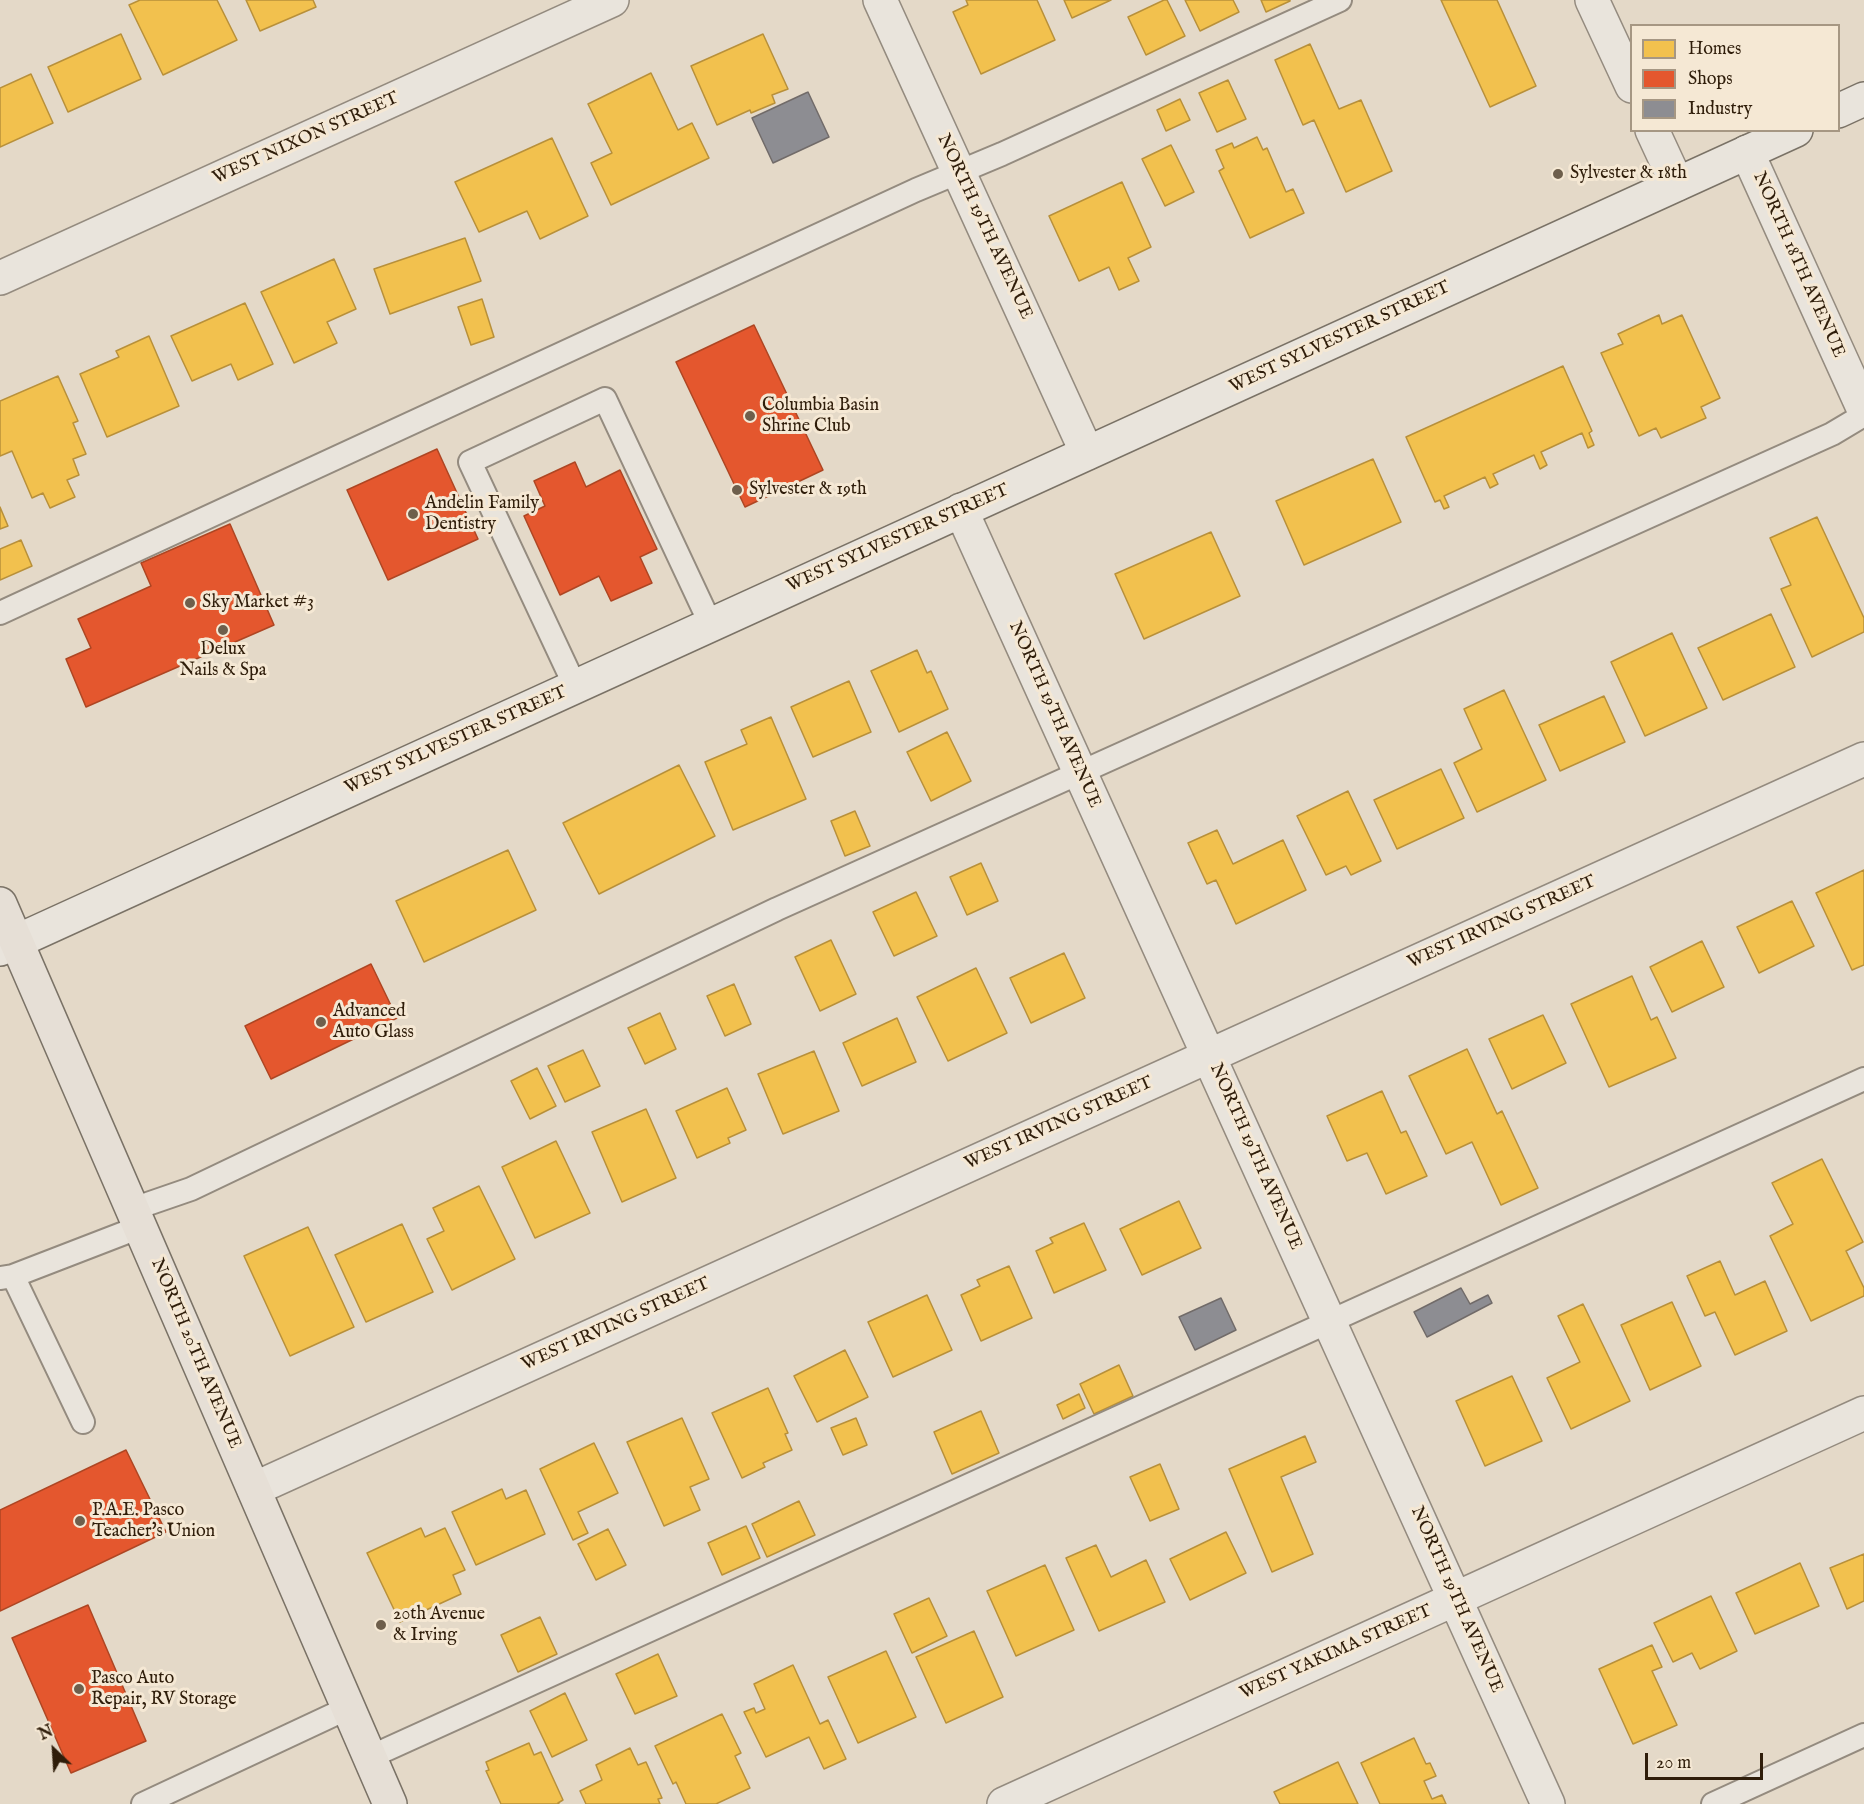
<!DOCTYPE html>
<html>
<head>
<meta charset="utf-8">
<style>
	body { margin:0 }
	#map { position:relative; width:1864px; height:1804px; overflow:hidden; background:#e4d9c8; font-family:"IM FELL English",serif }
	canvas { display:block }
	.legend { position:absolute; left:1630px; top:24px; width:210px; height:108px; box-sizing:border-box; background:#f5e8d4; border:2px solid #a69783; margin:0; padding:8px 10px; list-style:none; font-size:18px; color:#2f1d0a }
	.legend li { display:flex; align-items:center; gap:12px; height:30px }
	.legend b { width:30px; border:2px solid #a69783 }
	.north { position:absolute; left:24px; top:1720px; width:60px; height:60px; -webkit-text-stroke:4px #f5e8d4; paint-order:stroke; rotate:335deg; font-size:16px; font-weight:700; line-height:24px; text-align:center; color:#2f1d0a }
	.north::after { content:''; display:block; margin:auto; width:21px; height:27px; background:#2f1d0a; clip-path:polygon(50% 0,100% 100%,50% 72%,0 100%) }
	.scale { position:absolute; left:1645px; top:1753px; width:118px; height:27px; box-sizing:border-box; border:3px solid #2f1d0a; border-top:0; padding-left:8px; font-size:18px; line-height:21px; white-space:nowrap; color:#2f1d0a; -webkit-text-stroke:4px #f5e8d4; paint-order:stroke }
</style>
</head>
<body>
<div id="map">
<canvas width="1864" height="1804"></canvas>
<ul class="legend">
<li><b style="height:16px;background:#f2c14e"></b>Homes</li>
<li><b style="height:16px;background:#e4572e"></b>Shops</li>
<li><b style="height:16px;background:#8d8d92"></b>Industry</li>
</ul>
<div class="north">N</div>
<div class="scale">20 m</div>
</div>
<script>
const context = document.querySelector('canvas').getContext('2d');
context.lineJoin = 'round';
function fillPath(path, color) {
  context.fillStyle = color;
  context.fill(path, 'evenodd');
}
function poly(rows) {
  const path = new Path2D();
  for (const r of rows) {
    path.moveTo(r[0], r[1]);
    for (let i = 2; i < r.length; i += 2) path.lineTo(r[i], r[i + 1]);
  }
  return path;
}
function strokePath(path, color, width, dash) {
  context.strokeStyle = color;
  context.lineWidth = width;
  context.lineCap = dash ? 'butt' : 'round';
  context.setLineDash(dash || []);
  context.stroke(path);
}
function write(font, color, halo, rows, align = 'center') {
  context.font = font + ' "IM FELL English",serif';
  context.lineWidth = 6;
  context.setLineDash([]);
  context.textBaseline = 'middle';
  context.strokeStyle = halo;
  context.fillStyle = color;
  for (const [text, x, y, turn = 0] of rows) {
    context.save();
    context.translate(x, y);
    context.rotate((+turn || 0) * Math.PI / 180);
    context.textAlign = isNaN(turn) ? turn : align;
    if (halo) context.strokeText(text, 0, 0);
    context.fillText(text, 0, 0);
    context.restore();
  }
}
const homes = poly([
	[140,0,217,0,237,40,163,75,129,5,140,0],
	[246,0,313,0,316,7,260,31,246,0],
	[966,0,1037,0,1055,40,981,74,953,12,968,5,966,0],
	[1064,0,1111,0,1072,18,1064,0],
	[1164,0,1167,0,1185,36,1146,55,1128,17,1164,0],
	[1185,0,1233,0,1239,12,1200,31,1185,0],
	[1261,0,1290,0,1290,1,1266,12,1261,0],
	[1441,0,1497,0,1536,86,1490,107,1441,0],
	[121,34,141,79,68,112,48,67,121,34],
	[763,34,788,89,772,95,775,103,751,113,750,110,717,125,691,66,763,34],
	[1310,44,1339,109,1361,100,1392,171,1346,192,1314,120,1303,125,1275,60,1310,44],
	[651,73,678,130,692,123,709,158,611,205,591,163,612,153,588,104,651,73],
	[31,74,53,123,0,147,0,88,31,74],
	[1228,80,1246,119,1217,132,1199,93,1228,80],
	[1180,99,1190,120,1166,131,1157,110,1180,99],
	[1257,137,1263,150,1267,148,1286,192,1293,189,1304,213,1250,238,1219,171,1224,168,1216,150,1232,143,1234,148,1257,137],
	[552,138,588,216,540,239,527,211,479,232,455,182,552,138],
	[1171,145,1194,192,1165,206,1142,159,1171,145],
	[1122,182,1151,247,1128,258,1139,281,1119,290,1109,267,1079,281,1049,216,1122,182],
	[465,238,481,281,390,314,374,269,465,238],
	[334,259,356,309,327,322,337,343,294,363,261,292,334,259],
	[482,299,494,337,471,345,458,307,482,299],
	[245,303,273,364,238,380,231,364,192,381,171,336,245,303],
	[1659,315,1662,324,1682,315,1720,398,1701,407,1706,418,1661,438,1656,428,1639,436,1601,353,1623,344,1618,334,1659,315],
	[149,336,179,406,107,437,80,374,119,357,116,351,149,336],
	[1563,366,1592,431,1589,433,1594,445,1588,448,1582,433,1541,452,1547,465,1540,469,1534,455,1493,474,1498,484,1490,488,1485,477,1444,496,1449,507,1444,509,1440,500,1435,502,1406,437,1563,366],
	[58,376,78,421,73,423,86,454,73,459,79,475,67,480,75,497,50,508,43,493,32,498,12,451,0,456,0,401,58,376],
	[1373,459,1401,522,1304,565,1276,501,1373,459],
	[0,507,8,526,0,529,0,507],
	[1817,517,1864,618,1864,632,1812,657,1781,589,1791,585,1770,538,1817,517],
	[1211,532,1240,596,1144,639,1115,574,1211,532],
	[21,540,32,566,0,580,0,549,21,540],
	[1771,614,1795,667,1723,700,1698,648,1771,614],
	[1672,633,1707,708,1645,736,1611,662,1672,633],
	[917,650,927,673,931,671,948,709,899,732,871,671,917,650],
	[849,681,871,732,813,757,791,707,849,681],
	[1504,690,1546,780,1477,812,1454,763,1482,749,1464,709,1504,690],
	[1604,696,1625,742,1560,771,1539,725,1604,696],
	[771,717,806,799,733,830,705,762,747,744,741,730,771,717],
	[947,732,971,781,931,801,907,752,947,732],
	[679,765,715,836,599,894,563,823,679,765],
	[1441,769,1464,818,1397,849,1374,800,1441,769],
	[1348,791,1381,861,1351,875,1346,866,1326,875,1297,816,1348,791],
	[855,811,870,846,845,856,831,821,855,811],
	[1217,830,1233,864,1283,840,1306,890,1236,924,1216,880,1207,884,1188,843,1217,830],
	[508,850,536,910,424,962,396,901,508,850],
	[981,863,998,901,967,915,950,877,981,863],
	[1864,870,1864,965,1852,970,1816,893,1864,870],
	[916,892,937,936,894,956,873,912,916,892],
	[1792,901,1814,946,1759,973,1737,927,1792,901],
	[831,940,856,994,820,1011,795,957,831,940],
	[1702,941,1724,987,1672,1012,1650,967,1702,941],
	[1064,953,1085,998,1031,1023,1010,978,1064,953],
	[976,968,1007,1033,948,1061,917,997,976,968],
	[1632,976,1651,1020,1657,1017,1676,1058,1609,1087,1571,1004,1632,976],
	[734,984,751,1024,725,1036,707,996,734,984],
	[660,1013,676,1049,645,1064,628,1028,660,1013],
	[1543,1015,1566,1063,1512,1089,1489,1039,1543,1015],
	[897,1018,916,1062,862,1086,843,1043,897,1018],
	[1467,1049,1497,1114,1502,1111,1538,1188,1501,1205,1472,1142,1446,1154,1409,1076,1467,1049],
	[583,1050,600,1086,565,1102,548,1066,583,1050],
	[814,1051,839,1111,783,1134,758,1074,814,1051],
	[537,1068,556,1106,530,1119,511,1081,537,1068],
	[727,1088,746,1130,728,1138,730,1143,697,1158,676,1111,727,1088],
	[1382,1091,1401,1133,1406,1131,1427,1176,1386,1194,1367,1153,1347,1161,1327,1116,1382,1091],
	[646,1109,676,1178,622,1202,592,1132,646,1109],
	[556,1141,590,1213,535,1238,502,1167,556,1141],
	[1822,1159,1863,1242,1846,1251,1864,1288,1864,1296,1811,1321,1770,1236,1793,1224,1772,1183,1822,1159],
	[479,1186,515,1259,452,1290,427,1239,444,1231,433,1208,479,1186],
	[1179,1201,1201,1248,1142,1275,1120,1229,1179,1201],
	[1084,1223,1106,1270,1054,1293,1036,1251,1053,1243,1050,1238,1084,1223],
	[402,1224,433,1292,366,1322,335,1255,402,1224],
	[308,1227,354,1327,290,1356,244,1256,308,1227],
	[1720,1261,1735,1295,1765,1281,1787,1331,1735,1355,1715,1312,1705,1316,1687,1276,1720,1261],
	[1009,1266,1032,1318,981,1341,961,1295,980,1286,977,1280,1009,1266],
	[927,1295,952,1350,893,1377,868,1322,927,1295],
	[1672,1302,1701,1366,1650,1390,1621,1325,1672,1302],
	[1583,1304,1630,1401,1571,1429,1547,1378,1580,1362,1558,1316,1583,1304],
	[845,1350,868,1397,817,1422,794,1376,845,1350],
	[1119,1365,1133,1396,1094,1414,1080,1384,1119,1365],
	[1512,1376,1542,1441,1485,1466,1456,1401,1512,1376],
	[768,1388,788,1433,785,1434,792,1450,763,1463,765,1467,742,1478,712,1413,768,1388],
	[1079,1394,1085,1408,1063,1419,1057,1405,1079,1394],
	[981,1411,999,1453,952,1474,934,1432,981,1411],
	[682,1418,709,1479,690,1487,700,1510,664,1526,627,1442,682,1418],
	[856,1418,867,1445,843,1455,831,1428,856,1418],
	[1305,1436,1316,1462,1281,1477,1313,1554,1272,1572,1229,1469,1305,1436],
	[594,1443,618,1493,578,1512,588,1533,573,1540,540,1469,594,1443],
	[1160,1464,1179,1509,1150,1521,1130,1477,1160,1464],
	[502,1489,506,1499,526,1490,545,1534,476,1565,452,1512,502,1489],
	[799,1501,815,1535,767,1557,752,1524,799,1501],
	[746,1526,760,1558,722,1575,708,1543,746,1526],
	[421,1528,425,1537,445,1528,465,1570,453,1575,461,1594,400,1622,367,1553,421,1528],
	[608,1529,626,1565,596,1580,578,1544,608,1529],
	[1226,1532,1246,1573,1190,1600,1170,1559,1226,1532],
	[1096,1545,1111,1577,1146,1560,1165,1602,1099,1631,1066,1558,1096,1545],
	[1864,1554,1864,1601,1847,1609,1830,1568,1864,1554],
	[1800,1563,1819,1606,1755,1634,1736,1593,1800,1563],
	[1045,1565,1074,1630,1016,1656,987,1591,1045,1565],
	[1711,1596,1737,1651,1700,1669,1692,1653,1673,1662,1654,1623,1711,1596],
	[929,1598,947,1636,912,1653,894,1614,929,1598],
	[540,1617,557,1654,518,1672,501,1635,540,1617],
	[974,1631,1003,1697,946,1723,916,1657,974,1631],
	[1652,1645,1662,1667,1652,1671,1677,1725,1633,1744,1599,1669,1652,1645],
	[886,1651,916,1717,858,1743,828,1677,886,1651],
	[658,1654,677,1696,635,1714,616,1674,658,1654],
	[793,1665,820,1724,828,1720,846,1759,824,1769,809,1737,766,1757,744,1712,754,1708,756,1713,765,1709,754,1684,793,1665],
	[565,1693,587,1740,552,1757,530,1711,565,1693],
	[722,1714,741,1753,735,1756,750,1788,716,1804,686,1804,676,1782,673,1784,655,1746,722,1714],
	[1414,1738,1426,1764,1430,1763,1436,1776,1424,1781,1432,1799,1442,1795,1446,1804,1380,1804,1361,1763,1414,1738],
	[529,1743,534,1755,541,1752,563,1800,558,1803,559,1804,501,1804,486,1771,489,1770,486,1762,529,1743],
	[630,1748,638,1765,646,1762,662,1798,658,1799,660,1804,586,1804,580,1791,602,1780,596,1765,630,1748],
	[1338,1762,1358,1804,1280,1804,1274,1792,1338,1762]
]);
fillPath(homes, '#f2c14e');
strokePath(homes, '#b8903a', 1.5);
const shops = poly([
	[754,325,823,470,745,507,676,362,754,325],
	[437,449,478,539,388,580,347,490,437,449],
	[575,462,586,487,620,470,657,549,640,557,652,583,611,601,599,576,560,595,524,516,545,506,534,481,575,462],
	[230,524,274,625,86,707,66,659,91,648,78,619,151,586,141,563,230,524],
	[371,964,397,1018,271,1079,245,1026,371,964],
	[126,1450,166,1532,0,1611,0,1510,126,1450],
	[88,1605,146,1741,71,1773,12,1638,88,1605]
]);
fillPath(shops, '#e4572e');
strokePath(shops, '#ae4623', 1.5);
const industry = poly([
	[808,92,829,137,773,163,752,118,808,92],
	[1461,1288,1470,1304,1488,1295,1492,1303,1427,1337,1414,1312,1461,1288],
	[1221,1298,1236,1330,1195,1350,1179,1317,1221,1298]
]);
fillPath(industry, '#8d8d92');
strokePath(industry, '#716b69', 1.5);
const lane = poly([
	[0,613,916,190,1002,154,1340,0],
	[575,686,470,462,605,399,711,625],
	[133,1209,191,1189,777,909,1832,434,1864,415],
	[13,1276,83,1422],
	[1,1278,13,1276,140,1227],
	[370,1757,1864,1079],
	[143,1804,348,1708],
	[1713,1804,1864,1735]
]);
const street = poly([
	[880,0,1087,453],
	[1592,0,1632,86],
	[1652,130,1677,184],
	[1747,152,1864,410],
	[0,278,612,0],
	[961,510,1548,1804],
	[254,1489,1864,759],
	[1004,1804,1864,1413]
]);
const secondary = poly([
	[1838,111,1864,99],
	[0,949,1796,130]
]);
const primary = poly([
	[0,904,390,1804]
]);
strokePath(lane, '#948b7f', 26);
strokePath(street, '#948b7f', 36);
strokePath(secondary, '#7a7266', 36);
strokePath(primary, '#7a7266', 36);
strokePath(lane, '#e9e4dc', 22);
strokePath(street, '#e9e4dc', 33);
strokePath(secondary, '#e9e4dc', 33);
strokePath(primary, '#e6dfd6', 33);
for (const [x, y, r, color] of [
	[1558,174,6,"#6e5f4c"],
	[750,416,6,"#6e5f4c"],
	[737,490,6,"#6e5f4c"],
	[413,514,6,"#6e5f4c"],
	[190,603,6,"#6e5f4c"],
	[223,630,6,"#6e5f4c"],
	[321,1022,6,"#6e5f4c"],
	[80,1521,6,"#6e5f4c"],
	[381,1625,6,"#6e5f4c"],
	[79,1689,6,"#6e5f4c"]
]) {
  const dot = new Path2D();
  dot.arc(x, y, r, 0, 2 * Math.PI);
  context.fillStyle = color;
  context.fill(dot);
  strokePath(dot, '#f5e8d4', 2);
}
write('18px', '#2f1d0a', '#f5e8d4', [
	["WEST NIXON STREET",306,139,-24],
	["NORTH 19TH AVENUE",984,227,65],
	["NORTH 18TH AVENUE",1798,265,66],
	["WEST SYLVESTER STREET",1340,338,-25],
	["WEST SYLVESTER STREET",898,539,-24],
	["NORTH 19TH AVENUE",1054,715,66],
	["WEST SYLVESTER STREET",456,741,-24],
	["WEST IRVING STREET",1502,923,-24],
	["WEST IRVING STREET",1059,1124,-24],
	["NORTH 19TH AVENUE",1255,1157,66],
	["WEST IRVING STREET",616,1325,-24],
	["NORTH 20TH AVENUE",195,1354,67],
	["NORTH 19TH AVENUE",1456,1600,66],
	["WEST YAKIMA STREET",1336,1653,-24]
]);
write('18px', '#2f1d0a', '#f5e8d4', [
	["Sylvester & 18th",1570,174],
	["Columbia Basin",762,406],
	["Shrine Club",762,427],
	["Sylvester & 19th",749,490],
	["Andelin Family",425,504],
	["Dentistry",425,525],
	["Sky Market #3",202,603],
	["Delux",223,650,"center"],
	["Nails & Spa",223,671,"center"],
	["Advanced",333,1012],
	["Auto Glass",333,1033],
	["P.A.E. Pasco",92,1511],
	["Teacher's Union",92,1532],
	["20th Avenue",393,1615],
	["& Irving",393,1636],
	["Pasco Auto",91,1679],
	["Repair, RV Storage",91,1700]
], 'left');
</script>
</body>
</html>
